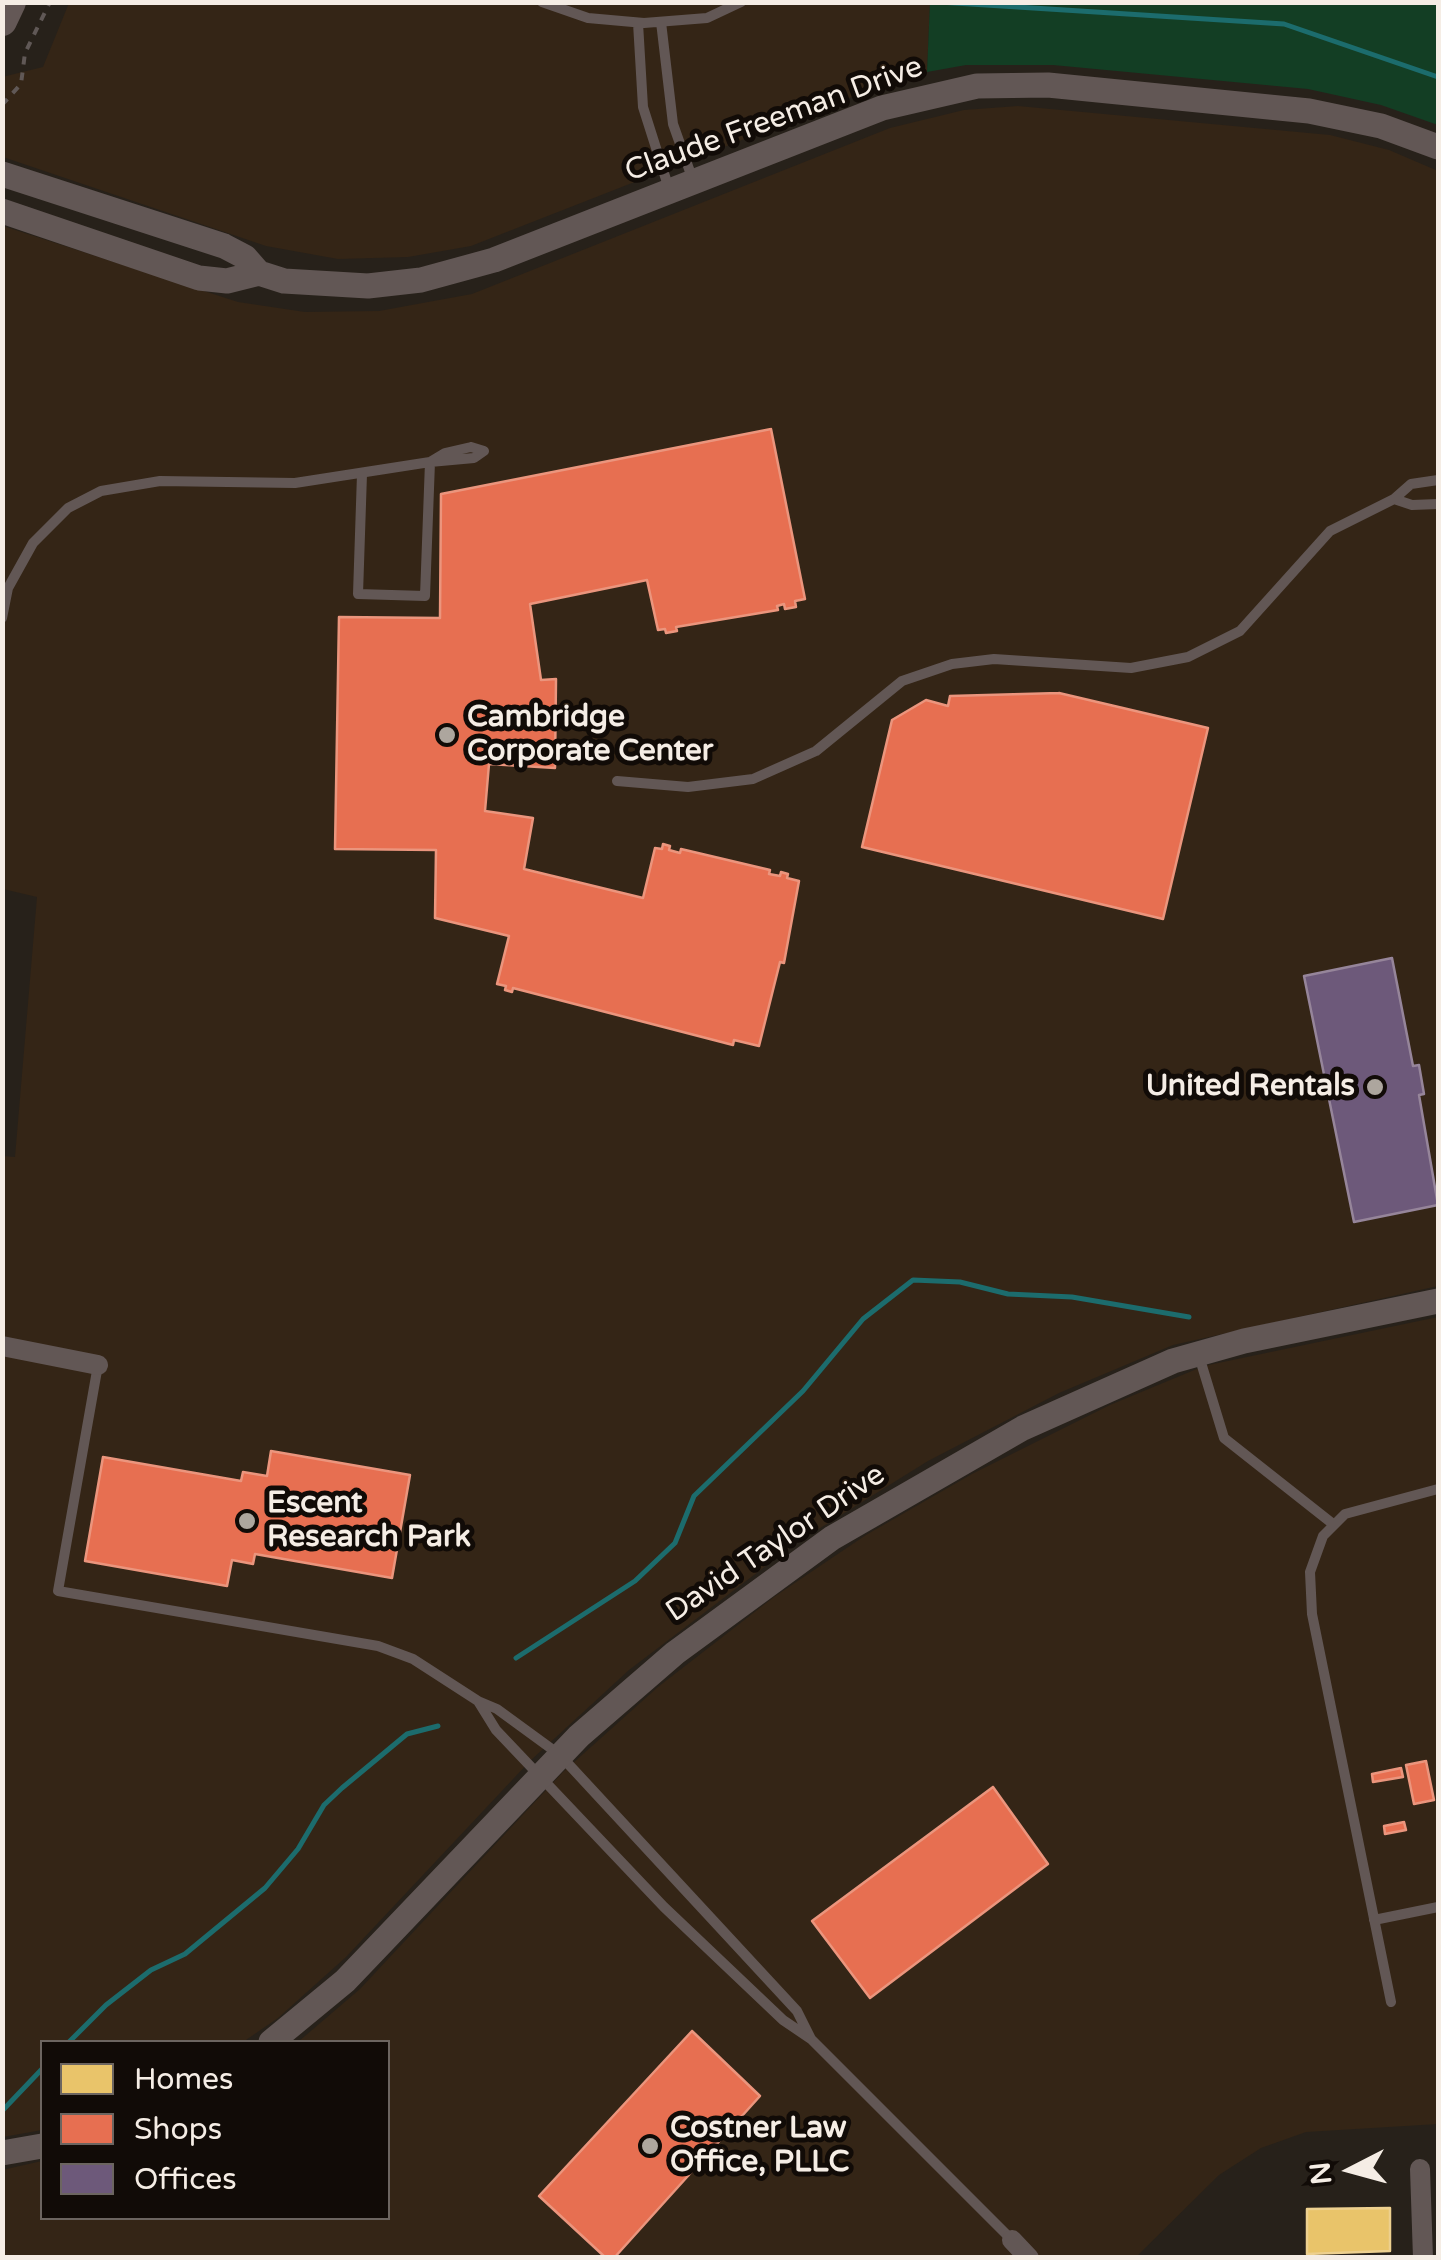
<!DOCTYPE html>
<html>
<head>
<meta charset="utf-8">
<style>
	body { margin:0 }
	#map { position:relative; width:1441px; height:2260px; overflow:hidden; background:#27211a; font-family:"Varela Round",sans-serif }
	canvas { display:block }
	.frame { position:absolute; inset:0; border:5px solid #f5ede5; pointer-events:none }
	.legend { position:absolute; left:40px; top:2040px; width:350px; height:180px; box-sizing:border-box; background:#110b07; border:2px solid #6c6560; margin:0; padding:12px 18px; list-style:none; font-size:30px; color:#f5ede5 }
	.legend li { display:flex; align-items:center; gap:20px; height:50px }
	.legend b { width:50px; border:2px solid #6c6560 }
	.north { position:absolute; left:1301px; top:2120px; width:100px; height:100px; -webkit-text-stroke:8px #110b07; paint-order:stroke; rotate:264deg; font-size:28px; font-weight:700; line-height:40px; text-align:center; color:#f5ede5 }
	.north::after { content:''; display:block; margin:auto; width:35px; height:45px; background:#f5ede5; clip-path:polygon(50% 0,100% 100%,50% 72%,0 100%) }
</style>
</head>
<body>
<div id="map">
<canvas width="1441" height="2260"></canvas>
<div class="frame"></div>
<ul class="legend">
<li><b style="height:28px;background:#e9c46a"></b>Homes</li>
<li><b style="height:28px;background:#e76f51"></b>Shops</li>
<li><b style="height:28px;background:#6d597a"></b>Offices</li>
</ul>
<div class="north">N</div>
</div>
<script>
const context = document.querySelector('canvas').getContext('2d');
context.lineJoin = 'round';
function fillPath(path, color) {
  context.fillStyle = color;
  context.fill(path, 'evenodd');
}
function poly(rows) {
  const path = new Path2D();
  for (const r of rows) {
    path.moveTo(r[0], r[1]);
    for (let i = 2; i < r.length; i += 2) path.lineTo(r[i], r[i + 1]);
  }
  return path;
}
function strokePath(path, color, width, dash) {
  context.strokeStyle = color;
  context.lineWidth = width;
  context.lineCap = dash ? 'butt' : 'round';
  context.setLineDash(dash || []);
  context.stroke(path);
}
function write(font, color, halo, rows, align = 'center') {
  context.font = font + ' "Varela Round",sans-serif';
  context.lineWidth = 10;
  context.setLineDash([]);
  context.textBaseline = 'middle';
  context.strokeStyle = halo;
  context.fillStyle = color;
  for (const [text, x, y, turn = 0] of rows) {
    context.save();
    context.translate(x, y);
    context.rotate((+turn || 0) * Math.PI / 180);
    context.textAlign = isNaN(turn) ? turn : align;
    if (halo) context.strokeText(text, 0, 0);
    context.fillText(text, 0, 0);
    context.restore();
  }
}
fillPath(poly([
	[69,3,930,3,927,72,867,91,471,246,408,257,338,259,266,246,3,157,2,77,43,67],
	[1018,106,1330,135,1389,150,1438,171,1438,1286,1173,1345,1059,1393,928,1461,796,1543,629,1670,530,1761,346,1957,278,2018,243,2042,42,2042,42,2130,3,2137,2,1156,15,1157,37,897,3,889,3,226,238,302,305,312,379,311,472,294,890,128,964,110],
	[1438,1317,1438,2124,1306,2132,1261,2148,1219,2175,1135,2258,3,2257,2,2170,42,2161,42,2218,388,2218,388,2042,298,2042,360,1989,563,1772,658,1687,774,1597,866,1535,972,1474,1110,1405,1204,1366]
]), '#342516');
fillPath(poly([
	[930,2,1438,3,1438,125,1381,105,1308,89,1053,65,966,65,927,72]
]), '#133e24');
const homes = poly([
	[1390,2208,1390,2251,1307,2254,1307,2209,1390,2208]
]);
fillPath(homes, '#e9c46a');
strokePath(homes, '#edd08f', 2.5);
const shops = poly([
	[771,429,805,599,795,601,796,607,785,609,784,604,777,606,778,610,676,627,677,631,666,633,665,629,658,630,647,580,530,604,541,680,556,679,555,768,489,764,485,811,533,818,524,869,643,898,655,848,662,849,663,844,670,846,669,850,680,853,681,849,770,870,769,874,780,876,781,872,788,874,787,878,799,881,784,963,780,962,759,1046,734,1040,733,1045,513,988,512,992,505,990,506,986,497,984,509,936,435,918,436,850,335,849,339,617,440,618,441,494,771,429],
	[1059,693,1208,728,1163,919,862,847,892,720,926,700,948,706,950,696,1059,693],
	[271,1451,410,1475,392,1578,255,1554,253,1564,232,1560,227,1586,85,1561,103,1457,241,1481,243,1472,267,1476,271,1451],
	[1426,1761,1434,1800,1414,1804,1406,1765,1426,1761],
	[1401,1768,1403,1777,1373,1782,1372,1774,1401,1768],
	[993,1787,1048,1864,870,1998,812,1921,993,1787],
	[1404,1822,1406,1830,1385,1834,1384,1826,1404,1822],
	[692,2031,760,2096,614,2258,606,2258,539,2196,692,2031]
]);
fillPath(shops, '#e76f51');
strokePath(shops, '#eb957d', 2.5);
const offices = poly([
	[1392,958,1413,1066,1419,1065,1424,1094,1419,1095,1438,1205,1354,1222,1304,976,1392,958]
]);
fillPath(offices, '#6d597a');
strokePath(offices, '#96859a', 2.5);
strokePath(poly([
	[939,2,1284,24,1438,77],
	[516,1658,635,1581,675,1543,694,1496,803,1391,863,1319,913,1280,960,1282,1008,1294,1072,1297,1189,1317],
	[69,2042,106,2005,151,1970,185,1954,265,1888,298,1849,324,1805,342,1788,407,1734,438,1726],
	[2,2111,42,2069]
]), '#1c6c6d', 5);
strokePath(poly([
	[2,105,21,84,25,53,50,2]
]), '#605856', 4, [8, 8]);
strokePath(poly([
	[542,2,588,18,644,23,707,18,741,2],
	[661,22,673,124,694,183],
	[638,23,643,107,670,192],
	[471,447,484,451,474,458,430,462,445,453,471,447],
	[1394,499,1412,505,1438,504],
	[2,618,8,588,33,543,68,508,101,491,160,481,295,483,430,462,425,596,358,594,362,474],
	[617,781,688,787,753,779,816,751,902,681,952,664,994,659,1131,668,1188,657,1240,631,1330,531,1394,499,1411,484,1438,480],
	[1199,1356,1224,1438,1333,1524],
	[98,1365,58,1591,378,1646,413,1659,478,1701],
	[478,1701,497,1709,560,1755,797,2011,811,2039,783,2020,664,1907,496,1730,478,1701],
	[1374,1920,1438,1907],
	[1391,2002,1312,1614,1310,1572,1323,1536,1345,1514,1438,1489],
	[811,2039,1012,2240]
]), '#625755', 10);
strokePath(poly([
	[2,1346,98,1365],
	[1420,2169,1423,2258],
	[1012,2240,1029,2258]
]), '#625755', 20);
strokePath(poly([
	[2,174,224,246,245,257,259,273,284,281,368,286,421,280,494,260,882,108,977,86,1048,85,1309,111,1381,126,1438,147],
	[2,211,199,278,227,281,259,273],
	[271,2042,345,1981,579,1736,675,1653,832,1538,1023,1428,1173,1361,1244,1341,1438,1301],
	[2,2153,42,2146]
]), '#625755', 25);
strokePath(poly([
	[2,21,11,2]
]), '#645856', 30);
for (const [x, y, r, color] of [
	[447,735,10,"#ada69e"],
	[1375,1087,10,"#ada69e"],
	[247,1521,10,"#ada69e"],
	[650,2146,10,"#ada69e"]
]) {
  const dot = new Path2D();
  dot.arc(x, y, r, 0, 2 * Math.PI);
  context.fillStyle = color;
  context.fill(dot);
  strokePath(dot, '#110b07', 4);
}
write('30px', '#f5ede5', '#110b07', [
	["Claude Freeman Drive",774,120,-20],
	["David Taylor Drive",776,1544,-34]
]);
write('bold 30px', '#f5ede5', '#110b07', [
	["Cambridge",467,718],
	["Corporate Center",467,752],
	["United Rentals",1355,1087,"right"],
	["Escent",267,1504],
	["Research Park",267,1538],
	["Costner Law",670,2129],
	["Office, PLLC",670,2163]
], 'left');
</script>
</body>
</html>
